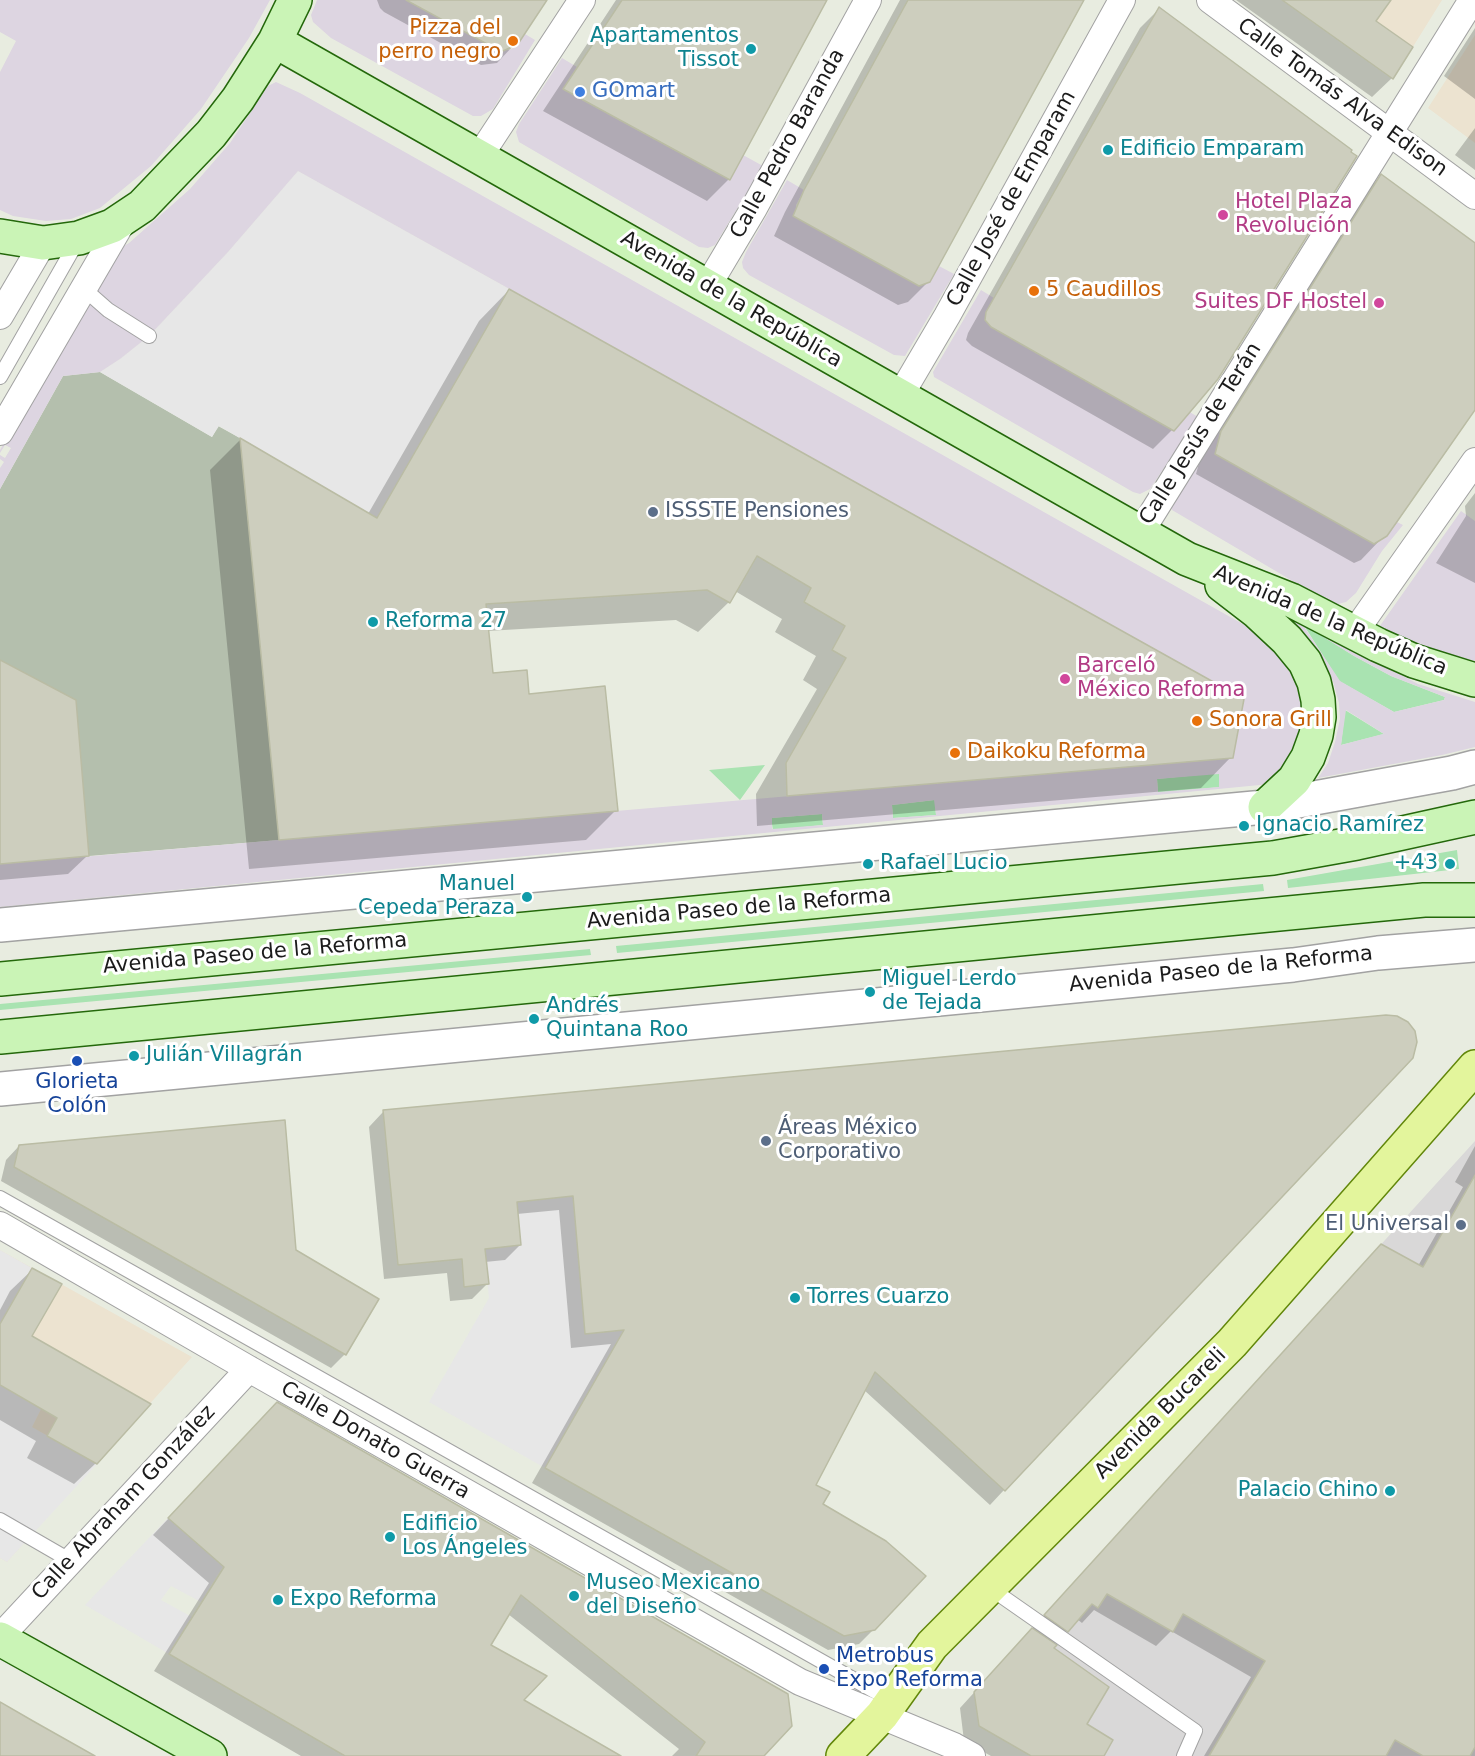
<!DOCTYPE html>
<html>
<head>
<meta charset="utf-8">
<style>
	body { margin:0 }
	canvas { display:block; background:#e8ece0 }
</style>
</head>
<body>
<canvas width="1475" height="1756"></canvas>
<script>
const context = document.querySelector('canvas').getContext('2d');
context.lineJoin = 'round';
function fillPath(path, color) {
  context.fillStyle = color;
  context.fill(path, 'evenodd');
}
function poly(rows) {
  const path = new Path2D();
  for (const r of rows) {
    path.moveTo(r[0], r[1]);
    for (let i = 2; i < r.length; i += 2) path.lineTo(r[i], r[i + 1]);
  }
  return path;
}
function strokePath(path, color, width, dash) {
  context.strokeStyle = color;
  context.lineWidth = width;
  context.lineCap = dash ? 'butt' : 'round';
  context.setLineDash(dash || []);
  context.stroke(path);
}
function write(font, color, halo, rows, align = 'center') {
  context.font = font + ' "DejaVu Sans",sans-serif';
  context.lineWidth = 6;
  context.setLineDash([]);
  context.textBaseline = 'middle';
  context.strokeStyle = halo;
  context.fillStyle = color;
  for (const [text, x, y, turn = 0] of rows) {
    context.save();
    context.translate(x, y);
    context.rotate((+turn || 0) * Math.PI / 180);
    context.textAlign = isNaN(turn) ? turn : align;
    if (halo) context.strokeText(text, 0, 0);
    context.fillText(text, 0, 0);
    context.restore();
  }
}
fillPath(poly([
	[1475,1141,1475,1439,1296,1338],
	[1229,1411,1320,1463,1475,1625,1475,1756,1031,1756,979,1726,974,1692]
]), '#d9d8d8');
fillPath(poly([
	[1282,0,1442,0,1393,79],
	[1475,35,1475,143,1428,108],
	[0,1250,192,1357,7,1562,0,1558]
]), '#ece3d0');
fillPath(poly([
	[100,372,212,437,218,426,240,438,279,840,89,856,76,700,0,660,0,489,63,376]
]), '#b4bfad');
fillPath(poly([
	[1306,626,1354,656,1391,676,1445,697,1444,700,1394,712,1339,681,1305,627],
	[1345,710,1384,734,1341,745],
	[765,765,740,800,709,770],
	[1219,773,1220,787,1158,793,1157,779],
	[935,800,936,815,893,818,892,805],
	[822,814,823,825,773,830,771,818],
	[1457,850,1459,869,1288,888,1287,880],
	[1263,884,1264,891,617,953,616,946],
	[590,949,591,955,0,1010,0,1004]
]), '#a9e3b1');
fillPath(poly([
	[298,171,509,289,377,518,219,426,212,437,100,372,120,359,149,336,228,252],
	[563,1093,586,1334,624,1330,545,1468,429,1402,489,1298,470,1102],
	[0,1250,32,1268,0,1324],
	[0,1385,41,1409,32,1427,97,1464,7,1562,0,1558],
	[168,1518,223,1566,201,1602,171,1586,161,1600,192,1617,169,1654,85,1605]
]), '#e7e7e7');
fillPath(poly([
	[0,0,270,0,249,38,201,109,151,166,100,208,71,219,46,221,13,216,0,210,0,72,16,41,0,32],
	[317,0,406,0,498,50,509,50,515,47,525,34,535,40,493,109,481,116,473,116,331,38,313,22,311,15],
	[562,58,577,67,567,85,571,94,720,175,725,176,743,155,763,166,715,245,708,248,699,247,519,142,516,132,519,124],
	[276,82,300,93,1264,636,1285,657,1296,684,1302,711,1298,739,1287,763,1270,784,0,907,0,864,1232,758,1244,699,298,171,228,252,149,336,120,359,100,372,63,376,0,489,0,468,4,462,0,459,0,455,5,458,11,448,5,445,0,453,0,450,57,349,117,250,129,243,190,189,230,143,268,86],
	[1219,774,1219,787,1158,792,1157,779],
	[934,800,936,815,893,818,892,805],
	[822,814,823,825,772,829,772,818],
	[787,180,804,190,796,205,796,215,939,266,954,274,905,356,894,355,749,275,743,268,742,262,746,252],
	[981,290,994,298,985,317,991,327,1168,428,1173,429,1188,411,1198,417,1150,489,1140,494,1133,492,934,377,933,372],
	[1216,430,1372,542,1382,540,1397,522,1403,525,1382,551,1356,593,1346,602,1338,604,1330,603,1172,510,1172,504],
	[1461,511,1475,521,1475,661,1424,648,1377,630],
	[1283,612,1418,684,1475,702,1475,747,1442,755,1318,778,1328,763,1335,742,1340,719,1339,703,1333,681,1325,665],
	[1306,626,1354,656,1391,676,1445,697,1444,700,1394,712,1340,681,1305,628],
	[1346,710,1384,734,1383,734,1341,745]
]), '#ddd5e1');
fillPath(poly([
	[377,0,544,0,513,46,497,63,481,65,384,12,380,8],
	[616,0,825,0,728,180,707,201,543,111],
	[900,0,1082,0,929,281,908,302,898,305,774,236,785,212],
	[1236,0,1375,0,1374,21,1411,47,1392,78,1372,97],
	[1159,9,1217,378,1172,430,1153,449,972,346,966,340,968,333,1140,28],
	[1475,28,1475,99,1444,76],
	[1475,128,1475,170,1455,155],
	[1381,176,1475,245,1475,407,1381,539,1361,560,1354,563,1196,474,1202,452,1362,196],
	[509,290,1231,757,1201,788,757,826,756,794,817,689,803,680,816,656,775,632,782,619,735,591,729,602,698,632,676,620,487,631,492,675,528,695,616,810,586,840,249,869,210,470,240,440,368,514,479,321],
	[1475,493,1475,583,1436,563,1466,516,1465,506],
	[0,662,87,856,68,874,0,880],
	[1386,1016,1004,1490,990,1505,864,1390,814,1486,874,1629,859,1644,828,1650,532,1483,611,1344,571,1348,559,1210,517,1214,520,1245,505,1260,485,1262,487,1284,472,1299,450,1301,447,1273,384,1279,369,1127,383,1112],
	[19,1146,294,1251,345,1354,331,1368,1,1181,6,1160],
	[1475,1146,1475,1756,1204,1756,1251,1677,1171,1631,1156,1646,1094,1610,1082,1623,1077,1619,1053,1645,1052,1649,1084,1725,1102,1756,991,1756,964,1741,960,1708,1366,1261,1418,1266,1463,1187,1455,1182],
	[32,1270,30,1336,96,1463,74,1484,27,1458,36,1441,0,1420,0,1310,10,1291],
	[261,1420,762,1756,672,1756,679,1749,508,1614,489,1646,522,1700,611,1756,301,1756,154,1671,209,1583,153,1535]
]), '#0003');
const building = poly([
	[406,0,547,0,518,44,503,51,498,50,406,0],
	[622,0,827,0,730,180,563,89,622,0],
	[908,0,1084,0,930,282,919,286,793,216,804,190,908,0],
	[1282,0,1391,0,1376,21,1413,47,1393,79,1282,0],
	[1159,7,1352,150,1351,152,1357,156,1218,379,1174,431,991,327,985,320,986,312,1159,7],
	[1381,174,1475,243,1475,410,1387,536,1374,544,1215,454,1221,431,1381,174],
	[509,289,1244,699,1233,758,787,796,786,763,846,658,832,650,845,626,804,602,811,588,757,556,730,603,707,590,486,604,493,673,527,670,529,694,605,686,618,811,279,840,240,438,377,518,509,289],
	[0,660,76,700,89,856,0,864,0,660],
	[1386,1015,1397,1016,1408,1022,1415,1031,1417,1042,1413,1058,1005,1491,875,1372,816,1485,830,1492,823,1504,886,1541,926,1576,875,1630,844,1636,545,1468,624,1330,585,1334,573,1196,517,1202,521,1245,485,1249,489,1284,464,1287,462,1259,398,1265,383,1110,1386,1015],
	[285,1120,296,1250,379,1299,346,1355,14,1167,19,1145,285,1120],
	[1475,1175,1475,1747,1470,1756,1423,1756,1395,1740,1386,1756,1209,1756,1265,1661,1183,1614,1173,1632,1107,1594,1098,1608,1092,1604,1068,1632,1044,1615,1381,1244,1423,1267,1475,1175],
	[32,1268,62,1284,32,1336,151,1404,97,1464,47,1436,57,1418,0,1385,0,1324,32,1268],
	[277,1402,788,1694,792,1726,764,1756,696,1756,705,1742,521,1595,491,1645,547,1676,524,1700,621,1756,345,1756,169,1654,224,1567,168,1518,277,1402],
	[1032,1628,1057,1645,1054,1648,1109,1687,1087,1724,1113,1740,1104,1756,1031,1756,979,1726,974,1692,1032,1628],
	[0,1702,33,1721,95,1756,0,1756,0,1702]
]);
fillPath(building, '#cdcebe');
strokePath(building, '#babca4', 1.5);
const service = poly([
	[83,288,108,310,149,336],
	[0,377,78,240],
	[0,1198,892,1701],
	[0,1520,71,1561],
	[990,1588,1195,1731,1184,1756]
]);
const minor = poly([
	[1210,0,1475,196],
	[479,157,582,0],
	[707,287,754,208,868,0],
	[0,316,43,243],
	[900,396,947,316,1122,0],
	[0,432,123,221],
	[1140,533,1472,0],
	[1354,633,1475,461],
	[0,1225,249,1369,800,1682,954,1746,972,1756],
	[0,1637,249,1369]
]);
const tertiary = poly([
	[0,925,1265,807,1452,773,1475,767],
	[0,1089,1293,965,1378,953,1475,945]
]);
const secondary = poly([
	[275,41,1187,559,1291,600,1378,645,1414,661,1475,680],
	[0,236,43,243,79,238,112,226,142,206,211,134,238,99,275,41,295,0],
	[1222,585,1257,612,1287,640,1305,662,1314,682,1318,700,1319,717,1316,735,1308,757,1294,780,1265,807],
	[0,979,1273,858,1357,843,1475,817],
	[0,1037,1424,900,1475,900],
	[0,1639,210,1756]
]);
const primary = poly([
	[843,1756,882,1715,932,1645,1232,1343,1475,1067]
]);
strokePath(service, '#a2a2a2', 16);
strokePath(minor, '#a2a2a2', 28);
strokePath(tertiary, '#a2a2a2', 36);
strokePath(secondary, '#24680b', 36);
strokePath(primary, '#62870a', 36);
strokePath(service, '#fff', 14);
strokePath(minor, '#fff', 26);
strokePath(tertiary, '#fff', 33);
strokePath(secondary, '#caf4b6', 33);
strokePath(primary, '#e3f59c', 33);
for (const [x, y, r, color] of [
	[513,41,6,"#e8710a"],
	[751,49,6,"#0f9aa8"],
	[580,92,6,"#3f7fe0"],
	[1108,150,6,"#0f9aa8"],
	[1223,215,6,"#d1479c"],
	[1034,291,6,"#e8710a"],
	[1379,303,6,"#d1479c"],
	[653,512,6,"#5c6f8a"],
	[373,622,6,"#0f9aa8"],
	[1065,679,6,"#d1479c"],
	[1197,721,6,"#e8710a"],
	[955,753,6,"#e8710a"],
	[1244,826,6,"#0f9aa8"],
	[868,864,6,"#0f9aa8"],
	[1450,864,6,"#0f9aa8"],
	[527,897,6,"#0f9aa8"],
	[870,992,6,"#0f9aa8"],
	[534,1019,6,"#0f9aa8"],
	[134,1056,6,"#0f9aa8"],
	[77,1061,6,"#1a4fb4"],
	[766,1141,6,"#5c6f8a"],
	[1461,1225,6,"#5c6f8a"],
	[795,1298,6,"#0f9aa8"],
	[1390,1491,6,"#0f9aa8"],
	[390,1537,6,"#0f9aa8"],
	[574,1596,6,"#0f9aa8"],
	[278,1600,6,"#0f9aa8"],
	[824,1669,6,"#1a4fb4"]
]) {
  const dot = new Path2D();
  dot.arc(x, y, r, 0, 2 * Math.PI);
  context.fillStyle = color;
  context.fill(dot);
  strokePath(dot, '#fff', 2);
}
write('21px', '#c56008', '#fff', [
	["Pizza del",501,29,"right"],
	["perro negro",501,53,"right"],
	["5 Caudillos",1046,291],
	["Sonora Grill",1209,721],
	["Daikoku Reforma",967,753]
], 'left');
write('21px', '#0d838f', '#fff', [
	["Apartamentos",739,37,"right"],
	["Tissot",739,61,"right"],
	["Edificio Emparam",1120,150],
	["Reforma 27",385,622],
	["Ignacio Ramírez",1256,826],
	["Rafael Lucio",880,864],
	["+43",1438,864,"right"],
	["Manuel",515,885,"right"],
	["Cepeda Peraza",515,909,"right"],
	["Miguel Lerdo",882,980],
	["de Tejada",882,1004],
	["Andrés",546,1007],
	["Quintana Roo",546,1031],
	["Julián Villagrán",146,1056],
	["Torres Cuarzo",807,1298],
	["Palacio Chino",1378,1491,"right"],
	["Edificio",402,1525],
	["Los Ángeles",402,1549],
	["Museo Mexicano",586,1584],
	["del Diseño",586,1608],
	["Expo Reforma",290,1600]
], 'left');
write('21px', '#366cbe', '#fff', [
	["GOmart",592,92]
], 'left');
write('21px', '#1b1b1b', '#fff', [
	["Calle Tomás Alva Edison",1342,98,36],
	["Calle Pedro Baranda",788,144,-61],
	["Calle José de Emparam",1012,199,-61],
	["Avenida de la República",731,300,30],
	["Calle Jesús de Terán",1201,434,-58],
	["Avenida de la República",1330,621,23],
	["Avenida Paseo de la Reforma",739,909,-5],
	["Avenida Paseo de la Reforma",255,954,-5],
	["Avenida Paseo de la Reforma",1221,970,-6],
	["Avenida Bucareli",1161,1414,-45],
	["Calle Donato Guerra",375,1441,30],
	["Calle Abraham González",124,1503,-47]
]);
write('21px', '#b23c85', '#fff', [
	["Hotel Plaza",1235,203],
	["Revolución",1235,227],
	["Suites DF Hostel",1367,303,"right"],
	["Barceló",1077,667],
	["México Reforma",1077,691]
], 'left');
write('21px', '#4e5e75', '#fff', [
	["ISSSTE Pensiones",665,512],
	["Áreas México",778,1129],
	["Corporativo",778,1153],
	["El Universal",1449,1225,"right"]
], 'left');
write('21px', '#164399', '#fff', [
	["Glorieta",77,1083],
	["Colón",77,1107],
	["Metrobus",836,1657,"left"],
	["Expo Reforma",836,1681,"left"]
]);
</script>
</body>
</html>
